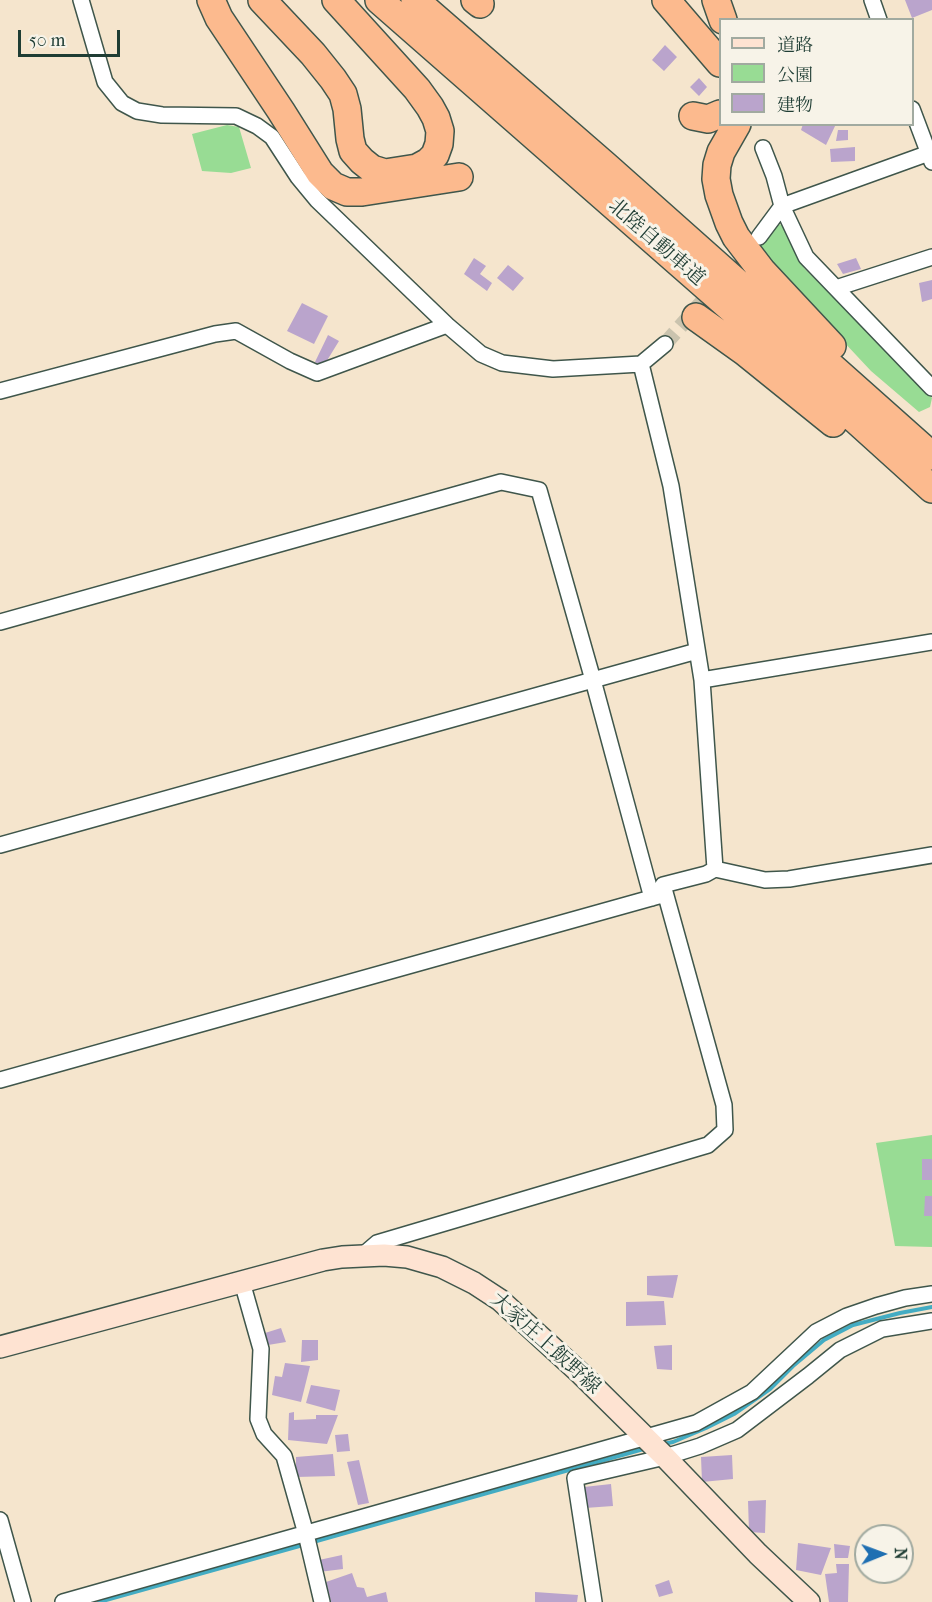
<!DOCTYPE html>
<html>
<head>
<meta charset="utf-8">
<style>
	body { margin:0 }
	#map { position:relative; width:932px; height:1602px; overflow:hidden; background:#f5e5cd; font-family:"IM FELL French Canon","Noto Serif JP",serif }
	canvas { display:block }
	.legend { position:absolute; left:719px; top:18px; width:195px; height:108px; box-sizing:border-box; background:#f7f3e8; border:2px solid #a1aaa0; margin:0; padding:8px 10px; list-style:none; font-size:18px; color:#1f3d34 }
	.legend li { display:flex; align-items:center; gap:12px; height:30px }
	.legend b { width:30px; border:2px solid #a1aaa0 }
	.north { position:absolute; left:854px; top:1524px; width:60px; height:60px; box-sizing:border-box; background:#f7f3e8; border:2px solid #a1aaa0; border-radius:50%; rotate:89deg; font-size:16px; font-weight:700; line-height:24px; text-align:center; color:#1f3d34 }
	.north::after { content:''; display:block; margin:auto; width:21px; height:27px; background:#1f6fb2; clip-path:polygon(50% 0,100% 100%,50% 72%,0 100%) }
	.scale { position:absolute; left:18px; top:30px; width:102px; height:27px; box-sizing:border-box; border:3px solid #1f3d34; border-top:0; padding-left:8px; font-size:18px; line-height:21px; white-space:nowrap; color:#1f3d34; -webkit-text-stroke:4px #f7f3e8; paint-order:stroke }
</style>
</head>
<body>
<div id="map">
<canvas width="932" height="1602"></canvas>
<ul class="legend">
<li><b style="height:8px;background:#fee3d2"></b>道路</li>
<li><b style="height:16px;background:#98dc94"></b>公園</li>
<li><b style="height:16px;background:#baa4cc"></b>建物</li>
</ul>
<div class="north">N</div>
<div class="scale">50 m</div>
</div>
<script>
const context = document.querySelector('canvas').getContext('2d');
context.lineJoin = 'round';
function fillPath(path, color) {
  context.fillStyle = color;
  context.fill(path, 'evenodd');
}
function poly(rows) {
  const path = new Path2D();
  for (const r of rows) {
    path.moveTo(r[0], r[1]);
    for (let i = 2; i < r.length; i += 2) path.lineTo(r[i], r[i + 1]);
  }
  return path;
}
function strokePath(path, color, width, dash) {
  context.strokeStyle = color;
  context.lineWidth = width;
  context.lineCap = dash ? 'butt' : 'round';
  context.setLineDash(dash || []);
  context.stroke(path);
}
function write(font, color, halo, rows, align = 'center') {
  context.font = font + ' "IM FELL French Canon","Noto Serif JP",serif';
  context.lineWidth = 6;
  context.setLineDash([]);
  context.textBaseline = 'middle';
  context.strokeStyle = halo;
  context.fillStyle = color;
  for (const [text, x, y, turn = 0] of rows) {
    context.save();
    context.translate(x, y);
    context.rotate((+turn || 0) * Math.PI / 180);
    context.textAlign = isNaN(turn) ? turn : align;
    if (halo) context.strokeText(text, 0, 0);
    context.fillText(text, 0, 0);
    context.restore();
  }
}
fillPath(poly([
	[227,125,239,127,251,168,231,173,202,171,192,134],
	[776,224,784,225,804,268,924,387,932,398,930,407,919,412,871,371,756,248],
	[932,1135,932,1247,895,1246,876,1143]
]), '#98dc94');
strokePath(poly([
	[663,1444,673,1442,706,1428,734,1414,770,1389,793,1366,824,1340,853,1325,900,1313,932,1307],
	[313,1542,647,1448],
	[99,1602,303,1545]
]), '#43acc3', 4);
fillPath(poly([
	[905,0,932,0,932,10,912,18],
	[665,45,677,57,664,71,652,60],
	[699,78,707,87,699,96,690,87],
	[803,124,836,124,826,145,801,130],
	[838,130,848,130,848,140,836,141],
	[855,147,855,161,831,162,830,149],
	[474,258,486,266,480,274,492,283,487,291,464,274],
	[856,258,861,269,843,274,837,264],
	[508,265,524,278,513,291,497,278],
	[932,280,932,299,922,302,919,283],
	[302,303,328,316,314,344,287,331],
	[328,335,339,341,323,367,315,362],
	[922,1159,932,1159,932,1180,922,1180],
	[925,1196,932,1196,932,1216,924,1216],
	[678,1275,673,1298,647,1295,647,1276],
	[664,1301,666,1325,626,1326,626,1302],
	[281,1328,286,1342,268,1345,265,1333],
	[302,1340,318,1340,318,1360,301,1362],
	[672,1345,672,1370,657,1369,654,1346],
	[285,1363,310,1366,301,1402,272,1395,275,1376,282,1377],
	[311,1385,340,1390,335,1411,306,1403],
	[294,1412,294,1420,316,1419,316,1415,338,1415,327,1444,288,1440,289,1413],
	[348,1434,350,1451,337,1452,335,1435],
	[333,1454,335,1476,296,1477,296,1457],
	[732,1455,733,1479,702,1482,701,1457],
	[359,1460,369,1503,358,1505,347,1462],
	[611,1484,613,1506,585,1508,584,1487],
	[766,1500,765,1533,749,1532,748,1501],
	[798,1543,831,1548,821,1575,796,1570],
	[834,1544,850,1546,848,1558,835,1558],
	[342,1555,343,1569,319,1572,319,1560],
	[836,1564,849,1564,848,1602,829,1602,825,1574,837,1573],
	[352,1573,357,1587,364,1588,367,1597,386,1592,388,1602,331,1602,326,1582],
	[669,1580,673,1593,659,1597,655,1585],
	[535,1592,578,1595,577,1602,535,1602]
]), '#baa4cc');
strokePath(poly([
	[665,344,750,247]
]), '#cac3ae', 15, [15, 8]);
const minor = poly([
	[81,0,105,82,122,103,137,111,162,115,236,116,257,126,272,137,298,177,317,200,447,325,481,354,502,363,553,369,641,364,665,344],
	[872,0,879,20],
	[912,109,932,162],
	[763,148,774,176,782,206,806,257,932,388],
	[759,237,782,206,929,153],
	[836,288,932,257],
	[641,364,671,486,702,680,715,869],
	[0,391,215,334,236,331,290,361,317,373,447,325],
	[0,622,501,482,539,490,593,680,652,898],
	[702,680,932,642],
	[0,845,697,651],
	[0,1080,662,895],
	[363,1255,377,1243,708,1145,725,1130,724,1105,663,885,706,874,715,869,765,880,789,879,932,855],
	[242,1282,261,1349,258,1419,264,1434,284,1456,306,1534,322,1602],
	[0,1520,23,1602],
	[63,1602,696,1423,752,1392,816,1332,847,1316,876,1306,905,1298,932,1294],
	[594,1602,575,1478,665,1457,700,1446,737,1430,808,1376,840,1350,882,1329,932,1321]
]);
const secondary = poly([
	[0,1347,323,1260,342,1257,384,1255,407,1257,442,1267,474,1283,500,1300,580,1373,665,1457,758,1554,809,1602]
]);
const motorway = poly([
	[211,0,219,18,281,111,320,173,333,186,347,192,362,192,459,177],
	[262,0,313,54,333,79,343,94,347,109,350,139,353,151,362,161,372,169,385,173,417,168,428,162,435,155,439,144,440,131,436,118,430,107,417,89,336,0],
	[379,0,775,347,932,489],
	[415,0,606,166,932,456],
	[475,0,480,4],
	[666,0,720,63],
	[716,0,723,20],
	[693,116,708,119,720,114],
	[737,124,721,152,717,165,716,179,719,195,729,223,736,237,762,271,832,346],
	[696,317,745,352,833,423]
]);
strokePath(minor, '#3f564b', 18);
strokePath(secondary, '#3f564b', 24);
strokePath(motorway, '#3f564b', 30);
strokePath(minor, '#fff', 15);
strokePath(secondary, '#fee3d2', 21);
strokePath(motorway, '#fcba8e', 27);
write('20px', '#1f3d34', '#f7f3e8', [
	["北陸自動車道",656,243,41],
	["大家庄上飯野線",545,1344,42]
]);
</script>
</body>
</html>
